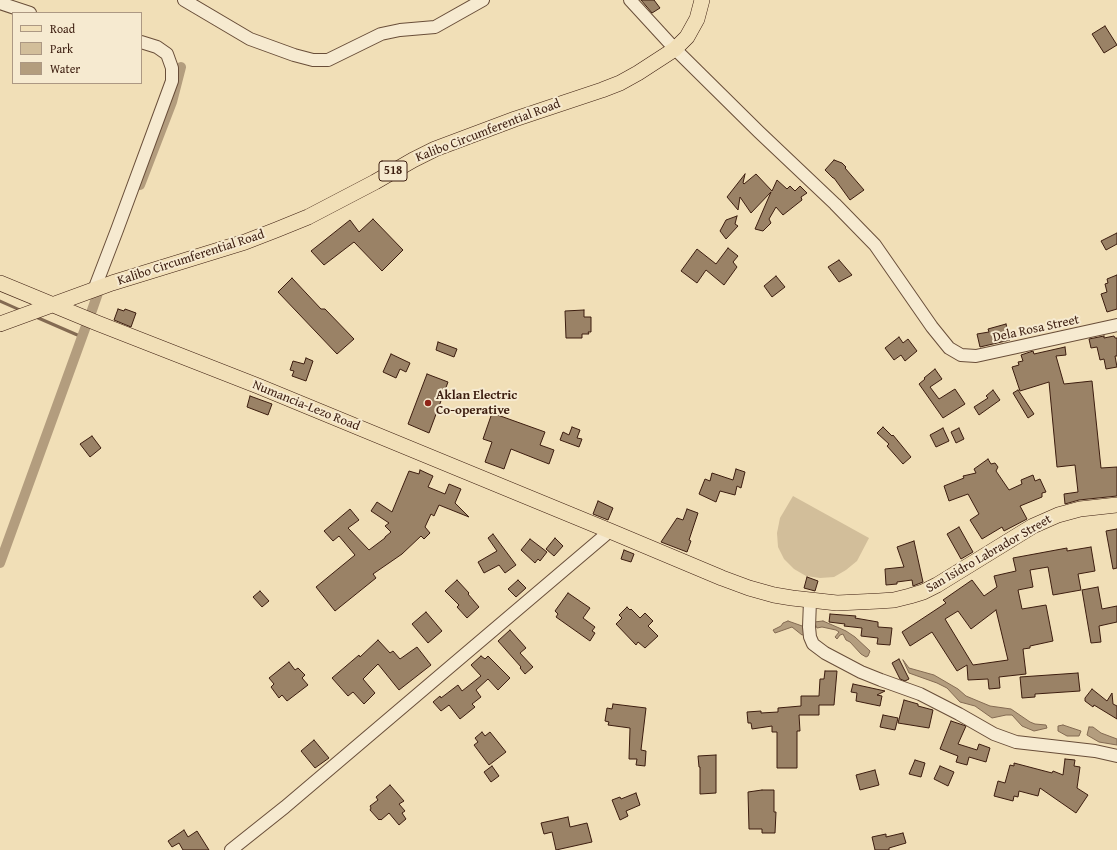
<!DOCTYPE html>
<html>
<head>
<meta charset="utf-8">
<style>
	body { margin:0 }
	#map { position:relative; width:1117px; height:850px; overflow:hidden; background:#f1dfb7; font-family:"Gentium Book Plus",serif }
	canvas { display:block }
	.legend { position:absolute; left:12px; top:12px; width:130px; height:72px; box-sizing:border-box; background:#f6ead0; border:1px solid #ac9883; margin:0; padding:5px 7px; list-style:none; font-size:12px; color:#3c1d0f }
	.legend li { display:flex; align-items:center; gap:8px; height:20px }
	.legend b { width:20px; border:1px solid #ac9883 }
</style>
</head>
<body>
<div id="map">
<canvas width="1117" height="850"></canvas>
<ul class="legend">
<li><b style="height:5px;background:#f1dfb7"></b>Road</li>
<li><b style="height:11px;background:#d2be9a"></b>Park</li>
<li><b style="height:11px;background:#b39d7e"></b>Water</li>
</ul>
</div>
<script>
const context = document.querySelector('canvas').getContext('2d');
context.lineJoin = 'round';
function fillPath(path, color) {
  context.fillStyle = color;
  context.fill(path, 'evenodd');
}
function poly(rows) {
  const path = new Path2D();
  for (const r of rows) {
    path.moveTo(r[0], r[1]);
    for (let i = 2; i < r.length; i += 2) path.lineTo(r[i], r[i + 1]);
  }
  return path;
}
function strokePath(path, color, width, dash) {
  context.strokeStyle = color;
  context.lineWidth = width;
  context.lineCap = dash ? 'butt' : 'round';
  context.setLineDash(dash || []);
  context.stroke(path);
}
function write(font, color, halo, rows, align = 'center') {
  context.font = font + ' "Gentium Book Plus",serif';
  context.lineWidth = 4;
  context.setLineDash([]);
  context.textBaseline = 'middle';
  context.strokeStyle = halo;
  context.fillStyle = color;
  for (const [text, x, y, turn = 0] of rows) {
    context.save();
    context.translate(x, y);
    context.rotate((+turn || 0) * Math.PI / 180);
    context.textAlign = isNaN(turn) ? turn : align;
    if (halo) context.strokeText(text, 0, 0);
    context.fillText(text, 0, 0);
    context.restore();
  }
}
fillPath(poly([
	[793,496,869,538,857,561,846,570,834,577,820,578,806,576,794,569,784,559,778,547,777,533,780,518]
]), '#d2be9a');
const water = poly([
	[788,621,805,627,806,634,802,635,792,627,775,633,773,630,781,626,783,623,788,621],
	[823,621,846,631,855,637,870,651,868,656,866,657,861,654,850,642,846,640,843,634,840,635,837,639,835,637,839,632,836,630,822,627,817,628,814,622,823,621],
	[903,660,909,668,934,675,958,689,966,696,990,706,1011,709,1030,722,1035,724,1046,725,1047,728,1034,731,1022,726,1012,715,1006,715,992,718,975,706,960,702,947,688,937,683,909,673,903,660],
	[1063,725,1081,731,1079,736,1067,736,1058,731,1058,726,1063,725],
	[1089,727,1093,727,1101,733,1117,739,1117,745,1099,742,1087,735,1089,727]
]);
fillPath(water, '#b39d7e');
strokePath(water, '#836a52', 1);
strokePath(poly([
	[0,301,20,310],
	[36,317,82,337]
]), '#836a52', 3);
strokePath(poly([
	[140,185,172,102,181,67],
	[91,313,98,293],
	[0,563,86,326]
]), '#b39d7e', 10);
const building = poly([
	[641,0,654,0,660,8,652,13,641,0],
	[1105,26,1117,45,1104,53,1092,34,1105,26],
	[834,160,842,163,846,167,845,168,864,190,850,200,834,178,833,178,825,170,834,160],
	[745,174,743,183,744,184,756,174,772,191,777,180,787,189,790,186,795,191,800,186,807,193,801,197,802,200,783,215,776,207,769,219,771,223,763,231,755,229,771,192,751,213,740,197,738,210,727,197,745,174],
	[737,216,735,224,738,226,726,239,720,231,726,220,737,216],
	[373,219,403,250,382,271,354,242,324,265,311,251,350,220,359,232,373,219],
	[1117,233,1117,244,1106,250,1101,241,1117,233],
	[728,248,738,256,733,262,737,267,724,285,706,270,697,283,681,271,697,249,716,264,728,248],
	[839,260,852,275,839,282,828,267,839,260],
	[1117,275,1117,309,1107,312,1101,294,1107,292,1105,284,1108,283,1107,279,1117,275],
	[776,276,785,287,772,297,764,286,776,276],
	[292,278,321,309,325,309,354,339,337,354,278,292,292,278],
	[118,309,124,311,125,309,136,313,131,327,114,320,118,309],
	[584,310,584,317,591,317,591,332,588,332,589,334,582,334,582,338,566,338,565,311,584,310],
	[1006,324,1010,340,980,347,977,334,989,332,988,329,1006,324],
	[1104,336,1104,338,1114,336,1115,338,1117,338,1117,356,1115,356,1117,367,1106,369,1104,359,1100,360,1097,347,1091,348,1089,339,1104,336],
	[899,337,903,343,908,339,917,351,905,361,901,355,894,360,885,348,899,337],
	[438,342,457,349,454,357,436,350,438,342],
	[1065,347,1066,355,1056,356,1064,384,1092,381,1101,468,1117,467,1117,496,1079,500,1065,504,1064,494,1078,492,1075,465,1057,467,1049,382,1020,391,1012,367,1019,365,1018,362,1023,361,1021,355,1033,351,1034,354,1065,347],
	[391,354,410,363,406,372,400,369,396,378,383,372,391,354],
	[306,358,313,361,306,381,292,376,294,371,290,370,293,361,304,364,306,358],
	[935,369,942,379,930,387,939,399,955,389,965,404,943,418,919,384,925,379,924,378,935,369],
	[427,374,448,382,429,433,408,424,427,374],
	[993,390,1000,400,979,415,974,407,988,398,986,396,993,390],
	[1018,390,1034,414,1028,418,1013,393,1018,390],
	[250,396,272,404,268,415,247,407,250,396],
	[492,413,545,432,540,445,554,450,549,464,511,449,504,469,485,462,492,442,483,439,492,413],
	[572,427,580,430,577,438,582,439,579,447,560,440,563,432,569,435,572,427],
	[883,427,892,436,893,435,911,457,903,464,887,446,889,444,877,433,883,427],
	[943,428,949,441,936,447,930,435,943,428],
	[959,428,964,439,956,443,951,432,959,428],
	[92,436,101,448,90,457,80,444,92,436],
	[988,459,991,464,995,463,998,467,996,471,1009,490,1022,484,1021,480,1033,475,1035,481,1040,479,1046,492,1042,493,1042,497,1020,506,1027,519,1004,531,1002,527,982,539,970,520,979,514,968,494,949,501,944,486,964,478,963,476,976,473,974,469,988,459],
	[736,469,745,472,741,488,737,486,735,495,720,491,716,502,699,494,705,479,710,481,712,473,733,480,736,469],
	[420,470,433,476,428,487,445,494,449,484,461,489,455,503,469,517,439,505,434,516,431,514,425,527,430,533,424,539,421,536,402,554,373,574,376,578,335,611,316,587,355,555,339,536,333,541,324,531,350,509,359,520,348,528,369,550,385,538,385,537,391,532,385,526,389,523,371,511,377,502,392,512,409,471,419,474,420,470],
	[598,501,613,508,608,520,593,514,598,501],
	[687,509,698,513,689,540,691,541,687,552,661,542,677,518,683,520,687,509],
	[959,527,973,552,961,559,947,534,959,527],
	[1117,529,1117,568,1113,569,1106,531,1117,529],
	[493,534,516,565,505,573,499,565,484,573,478,562,497,551,488,538,493,534],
	[555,538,563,546,554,556,546,549,555,538],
	[530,539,547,552,540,561,538,559,535,563,521,550,530,539],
	[914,541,923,582,913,586,912,580,897,582,897,584,886,585,885,569,904,567,897,547,914,541],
	[1091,547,1095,571,1078,574,1081,590,1053,595,1048,567,1030,570,1033,587,1018,590,1022,609,1046,605,1053,641,1030,646,1030,648,1023,649,1026,674,999,677,1000,688,989,689,988,679,968,680,967,665,957,671,932,632,910,646,902,632,946,603,943,600,972,580,984,596,997,587,994,576,1016,571,1013,558,1067,548,1067,551,1091,547],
	[996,610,1008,660,973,665,945,619,958,611,971,629,996,610],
	[624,550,634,554,631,562,621,559,624,550],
	[807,577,818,581,815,591,804,588,807,577],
	[457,580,469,593,468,594,479,607,467,618,457,607,459,605,445,591,457,580],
	[518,580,526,588,516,597,508,589,518,580],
	[1098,587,1102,609,1117,606,1117,622,1099,626,1101,642,1091,643,1082,590,1098,587],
	[260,591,269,601,262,607,253,597,260,591],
	[568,593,590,608,583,618,595,627,592,631,595,633,590,641,556,617,558,614,555,611,568,593],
	[627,607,630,610,631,609,640,618,645,613,653,621,648,626,658,636,645,648,638,642,636,645,616,624,622,618,619,615,627,607],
	[426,612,442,631,428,643,412,624,426,612],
	[830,614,856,616,855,618,878,622,878,627,892,628,890,645,877,644,878,638,861,636,862,628,844,626,845,624,829,622,830,614],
	[510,630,526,648,520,653,533,667,525,674,520,668,521,667,498,641,510,630],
	[378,640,390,653,393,651,400,659,417,647,431,665,399,690,378,664,363,679,375,693,364,704,353,692,348,696,332,678,359,655,360,657,378,640],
	[481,656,485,659,488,656,510,678,498,690,488,679,476,690,481,697,472,704,475,707,460,719,449,705,441,711,433,702,440,696,441,698,458,685,462,691,481,676,471,665,481,656],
	[899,659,909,679,905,681,900,679,892,663,899,659],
	[289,662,295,670,298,668,305,675,302,678,308,685,287,701,282,695,279,698,271,687,274,684,269,678,289,662],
	[825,671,837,671,834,705,819,705,819,715,799,715,800,731,797,731,797,768,777,768,777,732,772,732,772,726,752,729,751,723,748,723,747,712,761,711,761,713,778,712,778,708,801,706,801,696,819,696,820,679,824,679,825,671],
	[1078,673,1080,691,1035,694,1035,697,1022,698,1020,677,1078,673],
	[853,684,885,691,877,695,882,696,880,706,856,701,857,693,851,692,853,684],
	[1092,689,1107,701,1112,693,1113,704,1117,706,1117,719,1094,705,1093,707,1085,701,1085,698,1092,689],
	[904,700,918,704,918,706,933,710,929,728,898,723,904,700],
	[613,704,646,708,641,750,646,751,645,766,636,765,637,759,629,759,630,728,608,725,609,722,605,721,607,708,612,709,613,704],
	[883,715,898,718,895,730,880,727,883,715],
	[951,721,966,726,958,744,977,750,979,744,990,748,986,762,969,757,967,765,956,762,958,756,940,749,951,721],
	[482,732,485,736,490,732,506,752,489,765,474,745,478,742,475,738,482,732],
	[314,740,329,758,315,768,301,751,314,740],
	[716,755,716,793,700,794,700,767,699,767,698,756,716,755],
	[1065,759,1075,760,1074,766,1080,767,1077,788,1088,795,1076,813,1040,788,1038,796,1019,791,1018,797,1014,796,1013,801,994,796,998,781,1005,783,1010,765,1014,766,1014,763,1052,773,1053,771,1063,775,1065,759],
	[915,760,925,763,921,777,909,774,915,760],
	[492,766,499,776,491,782,484,772,492,766],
	[940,766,954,772,948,786,934,779,940,766],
	[875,770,879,785,860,790,856,775,875,770],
	[390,785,404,801,399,804,405,811,402,813,406,819,399,825,389,813,381,820,380,819,379,820,370,810,371,808,370,806,378,800,376,797,390,785],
	[762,790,774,790,774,812,776,812,775,833,762,833,762,829,749,829,748,792,762,790],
	[636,793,640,805,626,811,628,816,620,820,612,800,620,797,621,799,636,793],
	[568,817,570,827,587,823,592,842,556,850,552,832,544,834,541,823,568,817],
	[184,830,188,837,197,831,209,850,183,850,179,843,172,847,168,841,184,830],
	[903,833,906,843,889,848,889,850,875,850,872,837,886,834,886,837,903,833]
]);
fillPath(building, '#9a8266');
strokePath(building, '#3c1d0f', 1);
const minor = poly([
	[184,0,250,39,294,55,313,60,328,60,381,34,400,30,435,27,483,0],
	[630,0,675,49,759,132,835,204,875,245,932,327,949,348,961,355,976,356,1117,325],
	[0,3,30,13],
	[94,290,117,230,172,81,172,68,167,54,157,47,141,42],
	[810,601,809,627,810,637,813,644,825,653,861,672,881,680,920,694,959,714,994,734,1016,742,1095,751,1117,756],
	[231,850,285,807,610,531]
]);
const major = poly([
	[0,283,97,323,258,386,610,531,722,578,749,588,774,595,792,598,837,603,879,601,894,600,910,596,923,592,937,585,1033,526,1058,515,1080,509,1117,505],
	[0,324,112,283,245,242,276,230,308,217,375,182,413,160,435,149,515,119,602,90,620,83,638,73,675,49,687,37,697,19,702,0]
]);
strokePath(minor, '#694e39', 14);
strokePath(major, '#3c1d0f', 16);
strokePath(minor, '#f6ead0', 12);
strokePath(major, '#f1dfb7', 15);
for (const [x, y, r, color] of [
	[428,403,4,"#8f2418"]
]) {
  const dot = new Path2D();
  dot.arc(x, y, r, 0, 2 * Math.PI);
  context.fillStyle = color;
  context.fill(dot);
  strokePath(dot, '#f6ead0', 1.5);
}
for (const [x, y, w] of [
	[393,171,28]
]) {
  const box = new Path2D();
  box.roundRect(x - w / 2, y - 10, w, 20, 3);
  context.fillStyle = '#f6ead0';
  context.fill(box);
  strokePath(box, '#3c1d0f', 1);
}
write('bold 12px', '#3c1d0f', null, [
	["518",393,171]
]);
write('13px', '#3c1d0f', '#f6ead0', [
	["Kalibo Circumferential Road",488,131,-21],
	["Kalibo Circumferential Road",191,258,-18],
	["Dela Rosa Street",1036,329,-12],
	["Numancia-Lezo Road",306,406,22],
	["San Isidro Labrador Street",989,554,-30]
]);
write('bold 13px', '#3c1d0f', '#f6ead0', [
	["Aklan Electric",436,396],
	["Co-operative",436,411]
], 'left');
</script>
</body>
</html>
